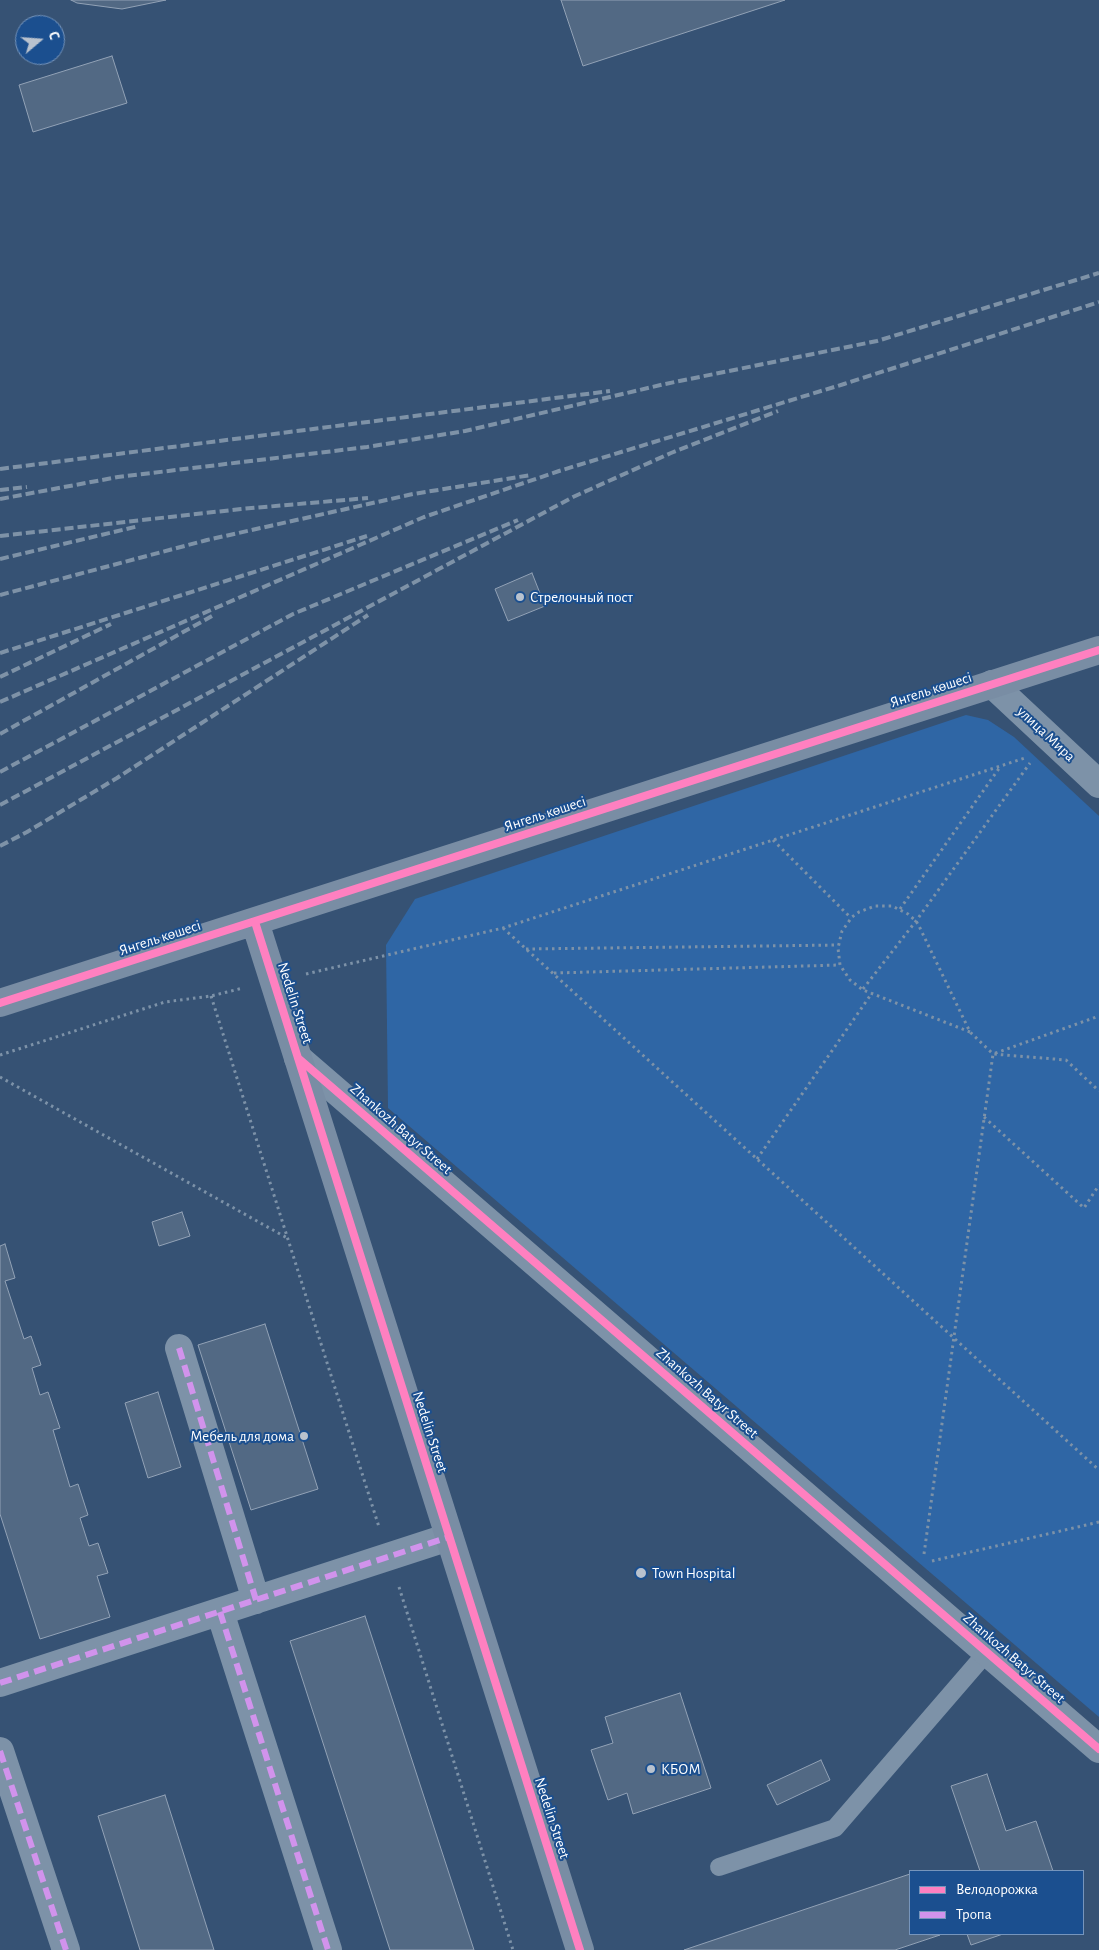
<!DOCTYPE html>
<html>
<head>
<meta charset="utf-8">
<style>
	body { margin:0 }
	#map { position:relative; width:1099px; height:1950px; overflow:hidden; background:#365274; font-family:"Alegreya Sans",sans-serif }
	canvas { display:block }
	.legend { position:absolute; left:909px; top:1870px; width:175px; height:65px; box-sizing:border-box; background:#1b4f8f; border:1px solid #7695bc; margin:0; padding:6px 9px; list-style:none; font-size:15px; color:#fff }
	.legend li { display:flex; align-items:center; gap:10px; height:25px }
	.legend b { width:25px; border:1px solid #7695bc }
	.north { position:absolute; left:15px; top:15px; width:50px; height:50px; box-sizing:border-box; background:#1b4f8f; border:1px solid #7695bc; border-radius:50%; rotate:72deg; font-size:14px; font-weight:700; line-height:20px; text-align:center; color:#fff }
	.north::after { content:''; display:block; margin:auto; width:18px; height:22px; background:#b9c2ce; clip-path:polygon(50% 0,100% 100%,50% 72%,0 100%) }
</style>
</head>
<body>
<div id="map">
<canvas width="1099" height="1950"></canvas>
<ul class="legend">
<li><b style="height:6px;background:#ff80c0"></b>Велодорожка</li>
<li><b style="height:6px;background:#d193ec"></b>Тропа</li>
</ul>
<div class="north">С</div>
</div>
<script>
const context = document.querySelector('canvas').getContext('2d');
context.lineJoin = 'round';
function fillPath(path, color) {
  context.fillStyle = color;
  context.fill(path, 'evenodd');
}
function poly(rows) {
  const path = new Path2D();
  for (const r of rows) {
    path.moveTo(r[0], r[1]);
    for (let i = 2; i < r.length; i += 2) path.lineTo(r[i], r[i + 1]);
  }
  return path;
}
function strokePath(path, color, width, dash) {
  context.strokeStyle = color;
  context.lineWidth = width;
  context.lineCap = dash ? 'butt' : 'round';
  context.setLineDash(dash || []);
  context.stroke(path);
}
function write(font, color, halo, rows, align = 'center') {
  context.font = font + ' "Alegreya Sans",sans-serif';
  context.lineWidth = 4;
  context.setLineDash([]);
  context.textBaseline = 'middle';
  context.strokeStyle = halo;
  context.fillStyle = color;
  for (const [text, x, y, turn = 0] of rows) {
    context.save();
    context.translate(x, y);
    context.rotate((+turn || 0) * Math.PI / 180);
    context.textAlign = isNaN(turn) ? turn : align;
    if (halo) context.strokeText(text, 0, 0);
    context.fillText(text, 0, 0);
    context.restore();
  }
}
fillPath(poly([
	[966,715,988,720,1014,737,1099,816,1099,1717,388,1108,386,945,415,899]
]), '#2f66a5');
const building = poly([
	[71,0,166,0,122,9,77,3,71,0],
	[561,0,785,0,583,66,561,0],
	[112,56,127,103,33,132,19,85,112,56],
	[532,573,545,606,508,621,495,589,532,573],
	[182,1212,190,1236,159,1246,152,1222,182,1212],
	[5,1244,15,1278,5,1281,24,1339,31,1336,41,1365,32,1368,40,1395,48,1392,60,1428,53,1430,70,1487,78,1484,88,1515,80,1518,89,1546,98,1543,108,1573,97,1576,110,1617,40,1639,0,1514,0,1246,5,1244],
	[265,1324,318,1489,251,1510,198,1345,265,1324],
	[158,1392,181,1467,148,1478,125,1403,158,1392],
	[365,1616,474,1950,390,1950,290,1641,365,1616],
	[680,1693,711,1788,633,1814,627,1793,608,1800,591,1750,613,1743,605,1717,680,1693],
	[821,1760,830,1780,777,1805,767,1785,821,1760],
	[987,1774,1006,1831,1036,1821,1053,1871,980,1871,951,1786,987,1774],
	[165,1795,214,1950,140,1950,98,1816,165,1795],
	[910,1874,910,1934,940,1935,895,1950,684,1950,910,1874],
	[967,1934,1003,1934,971,1945,967,1934]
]);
fillPath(building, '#526984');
strokePath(building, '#92a2b6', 1);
strokePath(poly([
	[773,840,851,918],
	[900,909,1000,767],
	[503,928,1099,1470],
	[526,949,838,945],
	[554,973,840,965],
	[306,974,503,928,1025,758],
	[863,989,916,921,1030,763],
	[211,996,379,1527],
	[970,1032,863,990,850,980,840,965,838,948,842,931,852,917,859,912,875,906,892,906,908,914,916,921,919,926,970,1032,993,1054,1066,1060,1099,1091],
	[0,1055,165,1002,211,996,243,988],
	[0,1077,289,1239],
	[984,1117,1084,1208,1099,1185],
	[757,1159,872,993],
	[924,1554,993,1054,1099,1016],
	[932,1561,1099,1522],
	[399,1587,513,1950]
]), '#7d92a8', 3, [2.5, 4]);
strokePath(poly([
	[719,1867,835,1828,987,1652]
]), '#7d92a8', 18);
strokePath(poly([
	[992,684,1099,784],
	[298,1058,1099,1749],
	[179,1348,256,1600],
	[220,1612,328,1950],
	[0,1683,449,1537],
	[0,1751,66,1950]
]), '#7d92a8', 28);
strokePath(poly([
	[255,922,580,1950],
	[0,1003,1099,650]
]), '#798da4', 28);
strokePath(poly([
	[0,469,610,391],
	[0,490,27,487],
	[0,499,118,477,367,447,465,431,665,384,877,341,1099,273],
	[0,536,241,509,368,498],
	[0,559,139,526],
	[0,595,207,540,413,494,531,475],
	[0,653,367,536],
	[0,677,111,624],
	[0,702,424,517,559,471,844,384,1099,302],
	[0,734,212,616],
	[0,772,293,614,518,520],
	[0,805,573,497,671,453,778,411],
	[0,846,27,832,117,778,368,615]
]), '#7e92a7', 4, [9, 4]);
strokePath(poly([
	[179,1348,256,1600],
	[220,1612,328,1950],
	[0,1683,449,1537],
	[0,1751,66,1950]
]), '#d193ec', 6, [12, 6]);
strokePath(poly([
	[255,922,580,1950],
	[0,1003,1099,650],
	[298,1058,1099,1749]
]), '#ff80c0', 8);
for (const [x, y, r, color] of [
	[520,597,5,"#b9c2ce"],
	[304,1436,5,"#b9c2ce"],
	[641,1573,6,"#b9c2ce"],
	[651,1769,5,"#b9c2ce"]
]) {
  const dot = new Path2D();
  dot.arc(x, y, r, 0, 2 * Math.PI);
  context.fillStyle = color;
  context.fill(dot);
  strokePath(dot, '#1b4f8f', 2);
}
write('15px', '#fff', '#1b4f8f', [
	["Стрелочный пост",530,597],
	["Мебель для дома",294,1436,"right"],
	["Town Hospital",652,1573],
	["КБОМ",661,1769]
], 'left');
write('15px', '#fff', '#1b4f8f', [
	["Янгель көшесі",931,690,-18],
	["улица Мира",1046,734,43],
	["Янгель көшесі",545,814,-18],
	["Янгель көшесі",160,938,-18],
	["Nedelin Street",295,1003,72],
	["Zhankozh Batyr Street",401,1129,41],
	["Zhankozh Batyr Street",707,1393,41],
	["Nedelin Street",430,1432,72],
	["Zhankozh Batyr Street",1014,1658,41],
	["Nedelin Street",552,1818,72]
]);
</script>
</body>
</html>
